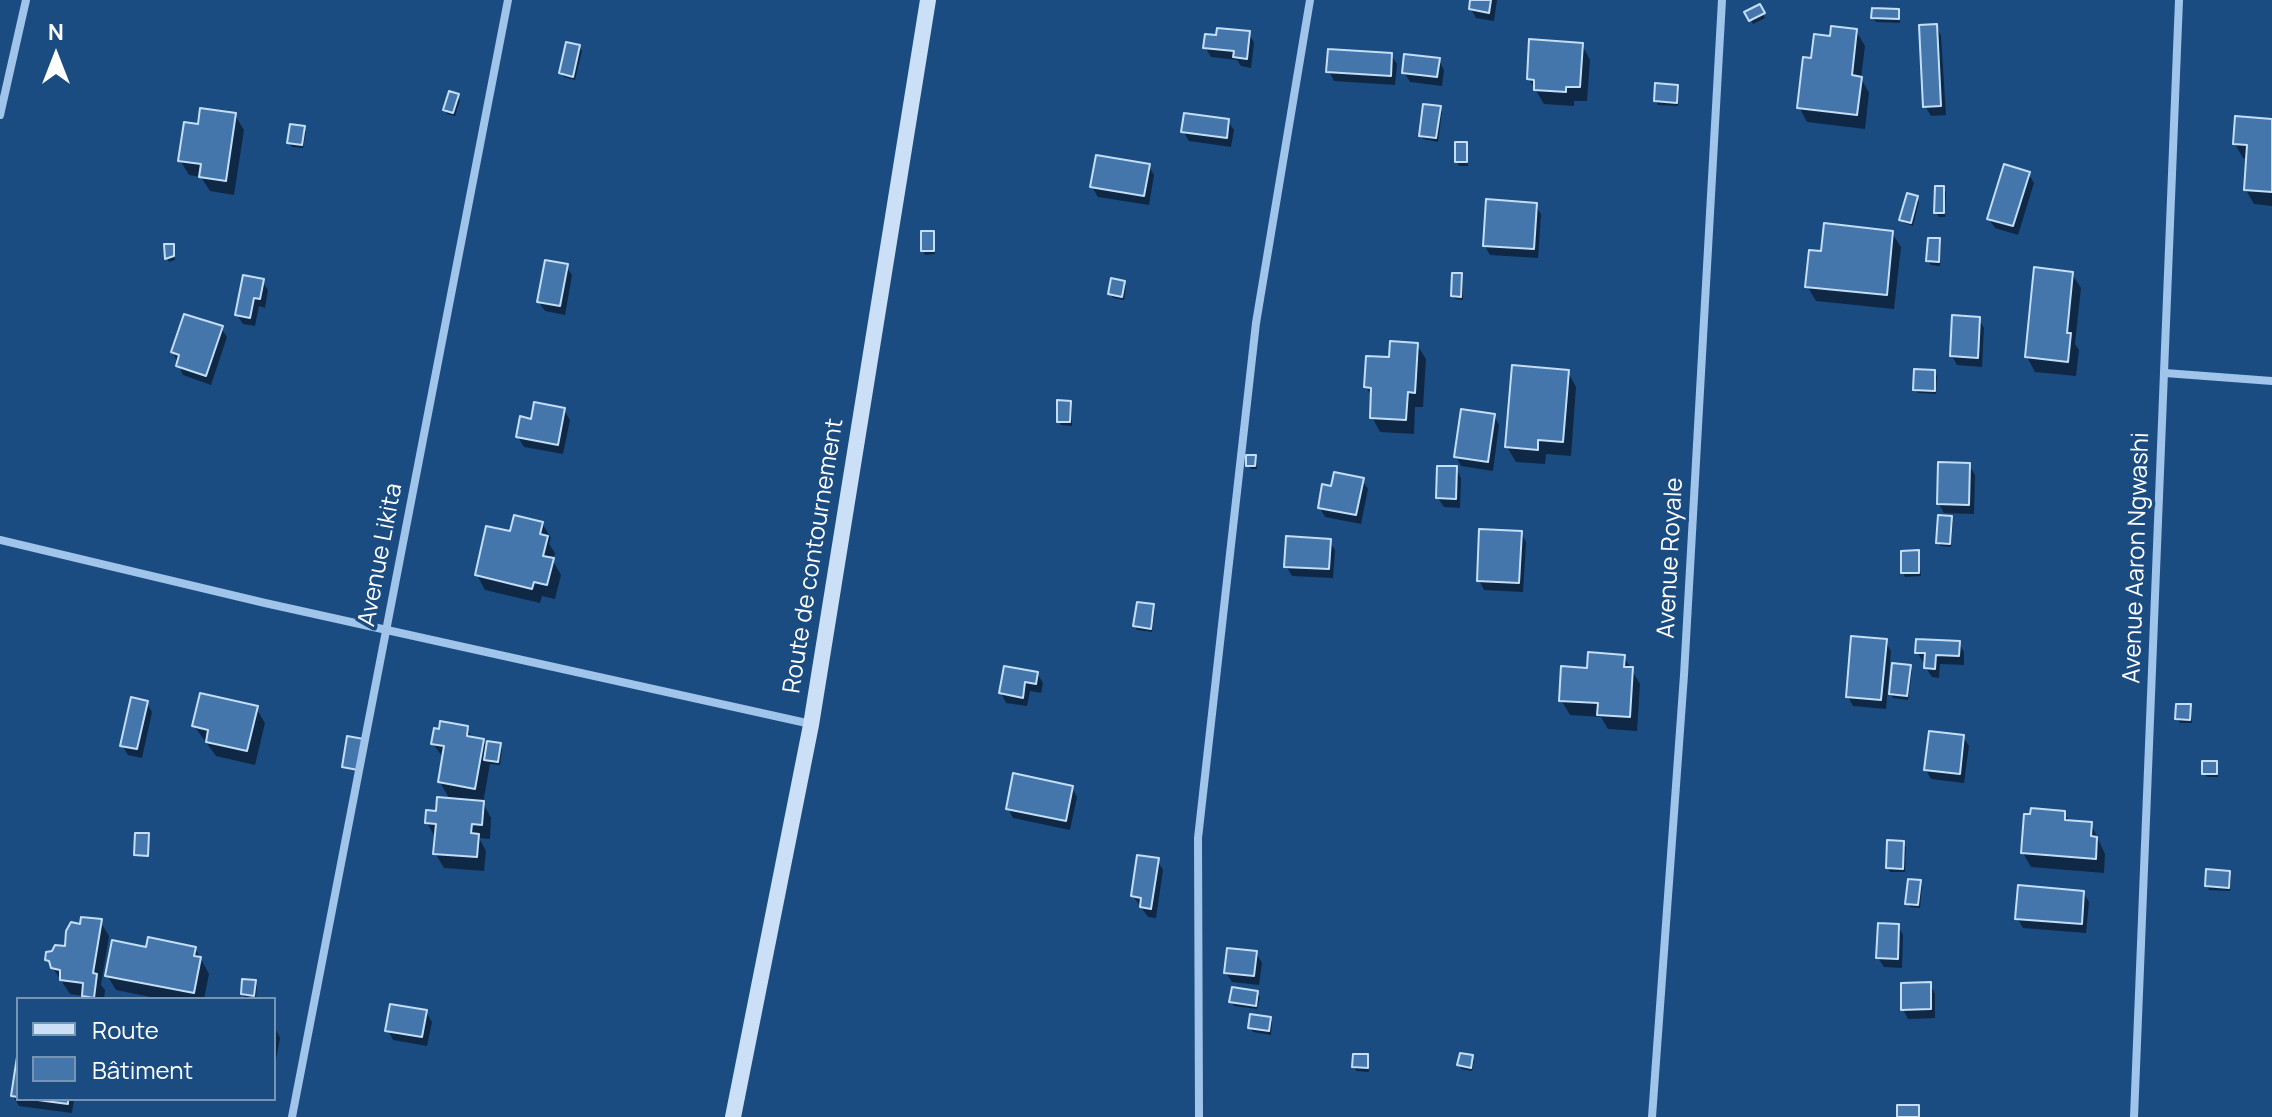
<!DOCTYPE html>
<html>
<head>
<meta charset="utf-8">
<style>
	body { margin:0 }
	#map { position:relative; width:2272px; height:1117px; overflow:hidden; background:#1b4c81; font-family:Manrope,sans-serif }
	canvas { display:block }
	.legend { position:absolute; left:16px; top:997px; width:260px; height:104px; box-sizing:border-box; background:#1b4c81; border:2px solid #7694b3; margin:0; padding:10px 14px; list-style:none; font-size:24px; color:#fff }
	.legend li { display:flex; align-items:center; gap:16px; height:40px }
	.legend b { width:40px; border:2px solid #7694b3 }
	.north { position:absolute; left:16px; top:16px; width:80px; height:80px; -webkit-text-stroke:6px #1b4c81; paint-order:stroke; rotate:0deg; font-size:22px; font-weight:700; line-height:32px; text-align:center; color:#fff }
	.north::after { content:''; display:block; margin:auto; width:28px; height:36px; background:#fff; clip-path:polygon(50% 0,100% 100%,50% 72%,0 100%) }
</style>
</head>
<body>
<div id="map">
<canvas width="2272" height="1117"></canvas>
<ul class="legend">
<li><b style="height:10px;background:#cbe0f7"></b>Route</li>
<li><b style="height:22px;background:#4476ab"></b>Bâtiment</li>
</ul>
<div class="north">N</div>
</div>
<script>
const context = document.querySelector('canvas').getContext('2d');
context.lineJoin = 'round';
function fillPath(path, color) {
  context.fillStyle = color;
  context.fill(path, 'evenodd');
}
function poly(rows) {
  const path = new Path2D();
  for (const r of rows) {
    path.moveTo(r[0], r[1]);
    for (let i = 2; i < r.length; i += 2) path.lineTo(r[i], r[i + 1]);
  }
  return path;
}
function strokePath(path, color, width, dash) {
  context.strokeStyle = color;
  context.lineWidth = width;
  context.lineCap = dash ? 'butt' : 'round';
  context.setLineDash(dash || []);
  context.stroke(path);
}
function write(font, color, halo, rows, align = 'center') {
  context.font = font + ' Manrope,sans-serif';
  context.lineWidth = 7;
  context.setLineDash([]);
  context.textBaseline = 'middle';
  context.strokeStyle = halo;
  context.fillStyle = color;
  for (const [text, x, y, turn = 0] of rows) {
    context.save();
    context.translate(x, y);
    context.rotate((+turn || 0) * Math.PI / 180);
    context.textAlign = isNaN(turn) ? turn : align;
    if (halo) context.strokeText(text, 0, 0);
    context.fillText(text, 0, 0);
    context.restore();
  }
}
fillPath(poly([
	[1472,0,1497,0,1494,21,1476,18,1471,9],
	[1760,7,1765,18,1753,24,1747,13],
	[1898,11,1900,23,1876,22,1873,18],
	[1936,26,1941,36,1946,115,1931,116,1925,106],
	[1856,31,1865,46,1861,78,1869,93,1865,129,1807,122,1799,107,1813,60,1832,38],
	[1249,33,1254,43,1251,68,1241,66,1237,60,1211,57,1205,47,1218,37],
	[1582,45,1590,60,1587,101,1574,101,1574,106,1544,104,1529,79],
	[579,46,582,51,575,80,564,77,561,73],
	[1391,55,1397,64,1395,85,1334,81,1329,71],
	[1439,60,1444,70,1442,86,1410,82,1404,72],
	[1677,87,1679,91,1678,106,1658,105,1656,101],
	[457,96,460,100,455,116,447,114,445,110],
	[1440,108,1442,112,1438,142,1423,139,1421,135],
	[235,115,244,130,234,195,210,191,201,177,189,175,180,160],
	[1228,121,1234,130,1231,147,1189,141,1183,131],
	[2272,121,2272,206,2254,204,2246,190,2248,159,2243,158,2235,144],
	[303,128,306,132,303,148,292,147,289,142],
	[1466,144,1468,166,1459,166,1457,162],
	[1148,165,1154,175,1149,205,1098,197,1092,187],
	[2028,173,2034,183,2018,235,1995,228,1989,219],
	[1943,188,1946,192,1945,217,1939,217,1936,213],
	[1917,198,1919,202,1913,226,1904,223,1902,219],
	[1535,205,1541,214,1538,258,1490,255,1485,246],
	[933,233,935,254,925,255,923,250],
	[1892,233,1901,247,1894,309,1816,301,1807,286,1823,254],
	[1939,240,1941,244,1940,266,1931,265,1928,261],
	[173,246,175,260,169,262,167,258],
	[566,266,572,275,565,315,545,311,539,302],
	[2072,274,2081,288,2075,344,2079,350,2076,376,2035,372,2027,357],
	[1461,275,1463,279,1463,300,1455,299,1453,295],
	[262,281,268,290,265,308,259,306,255,326,243,324,237,315],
	[1124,282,1126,286,1124,300,1113,298,1110,294],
	[1979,319,1984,328,1982,367,1957,365,1952,356],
	[221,328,227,337,211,385,183,375,173,352],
	[1417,345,1426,359,1423,407,1415,407,1414,434,1380,432,1372,417,1373,398,1366,387,1391,359],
	[1568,372,1576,387,1571,456,1546,454,1545,464,1516,462,1507,447],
	[1934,372,1937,376,1936,394,1918,393,1915,389],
	[1069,402,1072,407,1072,426,1061,425,1059,421],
	[564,410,570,420,563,454,524,447,518,437,532,421],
	[1494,415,1499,425,1493,471,1461,466,1456,456],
	[1255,457,1257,469,1251,469,1248,465],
	[1969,465,1975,475,1974,514,1944,513,1939,504],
	[1456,468,1461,478,1460,508,1444,507,1438,498],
	[1362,480,1368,489,1361,524,1325,517,1320,508,1333,488],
	[1951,518,1953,522,1951,547,1940,546,1938,542],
	[542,523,551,538,549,544,555,553,553,561,561,575,555,599,542,596,540,603,485,590,477,575,512,534],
	[1521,533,1526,542,1523,592,1484,590,1479,580],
	[1329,541,1335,550,1333,578,1292,576,1286,566],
	[1918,552,1921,576,1905,577,1903,573],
	[1153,606,1155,610,1152,632,1137,630,1135,626],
	[1885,641,1891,651,1886,709,1853,706,1848,697],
	[1959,643,1964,652,1964,665,1940,664,1939,678,1932,677,1926,668,1927,662,1923,662,1917,652],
	[1624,657,1640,684,1637,731,1608,729,1601,717,1570,715,1561,700,1589,670],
	[1910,667,1912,671,1908,700,1893,698,1889,691],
	[1037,673,1043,683,1041,693,1030,691,1027,706,1006,703,1001,693],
	[147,703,152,712,142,758,128,755,122,745],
	[2190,706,2192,723,2180,723,2177,719],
	[256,708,265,723,255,765,216,756,194,726],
	[467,728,473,739,483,741,488,749,499,745,502,749,500,765,490,764,483,803,491,818,490,839,479,838,486,851,484,871,444,868,435,853,436,839,427,823,450,800,440,782,444,759,433,744],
	[1963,737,1969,746,1964,783,1931,779,1926,770],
	[2216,763,2218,777,2207,777,2204,773],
	[1072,788,1077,797,1070,830,1013,818,1008,808],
	[2064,813,2070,822,2091,824,2105,854,2104,873,2031,867,2023,853],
	[1903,843,1906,847,1905,872,1890,872,1888,868],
	[1157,860,1163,870,1156,918,1148,917,1133,896],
	[2229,873,2231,877,2230,891,2209,890,2207,886],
	[1919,882,1922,886,1920,908,1910,907,1908,903],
	[2083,892,2089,902,2086,933,2023,928,2017,918],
	[100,921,109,936,101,985,105,990,104,999,86,999,84,996,70,994,47,959,66,948,82,926],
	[1898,926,1903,935,1902,968,1884,967,1878,958],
	[195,948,209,974,204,999,160,999,116,990,107,975,148,949],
	[1256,953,1262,963,1259,985,1232,982,1226,973],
	[255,982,257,986,256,999,245,998,243,994],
	[1930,984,1935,994,1935,1018,1908,1019,1903,1009],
	[1257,993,1260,997,1257,1009,1234,1006,1231,1001],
	[426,1012,432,1022,427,1046,393,1040,388,1030],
	[1270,1019,1272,1023,1271,1035,1253,1032,1250,1028],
	[274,1026,280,1038,274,1070],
	[1367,1056,1369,1072,1356,1071,1354,1066],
	[1472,1057,1474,1061,1472,1071,1462,1069,1459,1065],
	[18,1064,18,1099,74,1099,72,1113,19,1106,13,1096]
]), '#0007');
const building = poly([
	[1470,0,1491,0,1489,13,1469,9,1470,0],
	[1760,4,1765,13,1749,21,1744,12,1760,4],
	[1872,8,1899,9,1899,19,1871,18,1872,8],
	[1937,24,1941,106,1923,107,1919,25,1937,24],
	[1831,26,1857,29,1852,75,1862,77,1857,115,1797,108,1803,57,1811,58,1814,34,1830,36,1831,26],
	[1217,28,1250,31,1247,59,1233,57,1234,51,1203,48,1205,34,1216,35,1217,28],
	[1529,39,1583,43,1580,87,1566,87,1566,92,1534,90,1534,80,1527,79,1529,39],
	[566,42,580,45,573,77,559,73,566,42],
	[1328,49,1392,53,1391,76,1326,72,1328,49],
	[1404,54,1440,58,1437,77,1402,73,1404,54],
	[1655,83,1678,85,1677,103,1654,101,1655,83],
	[449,91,459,94,453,113,443,110,449,91],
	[1423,104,1441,106,1436,138,1419,136,1423,104],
	[200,108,236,113,226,181,199,177,201,164,178,161,184,122,198,124,200,108],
	[1184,113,1229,119,1227,138,1181,132,1184,113],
	[2235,116,2272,119,2272,192,2244,190,2247,145,2233,144,2235,116],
	[290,124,305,126,302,145,287,143,290,124],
	[1455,142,1467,142,1467,162,1455,162,1455,142],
	[1096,155,1150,164,1144,196,1090,187,1096,155],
	[2004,164,2030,172,2013,226,1987,219,2004,164],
	[1935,186,1944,186,1944,213,1934,213,1935,186],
	[1907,193,1918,196,1911,223,1899,220,1907,193],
	[1486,199,1537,203,1534,249,1483,246,1486,199],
	[1824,223,1893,231,1887,295,1805,287,1809,250,1821,251,1824,223],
	[921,231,934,231,934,251,921,251,921,231],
	[1928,238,1940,238,1939,262,1926,261,1928,238],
	[164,244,174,244,174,256,165,259,164,244],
	[545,260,568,264,560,306,537,302,545,260],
	[2034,267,2073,272,2067,333,2071,333,2068,362,2025,357,2034,267],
	[1452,273,1462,273,1461,297,1451,296,1452,273],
	[243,275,264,279,260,299,254,298,250,318,235,315,243,275],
	[1111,278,1125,281,1122,297,1108,294,1111,278],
	[184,314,223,326,206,376,176,366,179,355,171,352,184,314],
	[1952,315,1980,317,1978,358,1950,356,1952,315],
	[1390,341,1418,343,1415,393,1408,392,1406,420,1370,418,1371,388,1364,387,1366,356,1389,357,1390,341],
	[1512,365,1569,370,1563,442,1538,440,1538,450,1505,447,1512,365],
	[1914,369,1935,370,1935,391,1913,390,1914,369],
	[1057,400,1071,401,1070,422,1057,422,1057,400],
	[534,402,565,408,558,445,516,437,520,416,531,419,534,402],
	[1461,409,1495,414,1488,462,1454,457,1461,409],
	[1246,455,1256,455,1255,466,1246,466,1246,455],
	[1938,462,1970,463,1969,505,1937,504,1938,462],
	[1437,466,1457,466,1456,499,1436,498,1437,466],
	[1334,472,1364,478,1356,515,1318,508,1322,484,1331,486,1334,472],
	[514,515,543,522,540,534,548,536,543,556,554,558,547,585,534,582,532,589,475,575,486,526,510,531,514,515],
	[1938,515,1952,516,1950,544,1936,543,1938,515],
	[1479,529,1522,531,1519,583,1477,581,1479,529],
	[1286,536,1331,539,1329,569,1284,567,1286,536],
	[1919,550,1919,573,1901,573,1901,551,1919,550],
	[1137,602,1154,604,1151,629,1133,626,1137,602],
	[1851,636,1887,639,1881,700,1846,697,1851,636],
	[1916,639,1960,641,1959,656,1936,655,1935,669,1924,668,1925,653,1915,653,1916,639],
	[1588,652,1625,655,1624,667,1633,667,1630,717,1597,715,1598,703,1559,701,1561,666,1587,668,1588,652],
	[1892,663,1911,665,1907,696,1889,694,1892,663],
	[1004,666,1038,672,1036,684,1025,682,1023,698,999,693,1004,666],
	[200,693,258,706,247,751,206,742,208,730,192,726,200,693],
	[131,697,148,701,137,749,120,746,131,697],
	[2176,704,2191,704,2190,720,2175,719,2176,704],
	[440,721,468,726,467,736,484,739,475,789,438,782,444,746,431,744,434,728,439,729,440,721],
	[1929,731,1964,735,1960,774,1924,770,1929,731],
	[347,736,364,739,358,770,342,767,347,736],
	[487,741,501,743,498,762,484,760,487,741],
	[2202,761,2217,761,2217,774,2202,774,2202,761],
	[1013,773,1073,786,1066,821,1006,809,1013,773],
	[437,797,484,801,482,825,472,824,471,833,479,834,477,857,433,854,436,824,425,823,426,810,436,811,437,797],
	[2031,808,2065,811,2065,820,2092,822,2091,836,2097,837,2096,859,2021,853,2024,814,2030,814,2031,808],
	[135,833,149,833,148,856,134,855,135,833],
	[1887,840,1904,841,1903,869,1886,868,1887,840],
	[1137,855,1159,858,1151,909,1140,907,1141,898,1131,896,1137,855],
	[2206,869,2230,871,2229,888,2205,886,2206,869],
	[1908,879,1921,880,1918,905,1905,904,1908,879],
	[2018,885,2084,891,2082,924,2015,919,2018,885],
	[81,917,102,919,93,973,97,974,94,998,82,996,83,983,60,980,60,970,51,968,49,961,45,960,46,952,52,951,55,945,65,946,66,931,71,922,80,924,81,917],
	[1878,923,1899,924,1898,959,1876,958,1878,923],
	[148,937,196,947,194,956,201,957,194,993,105,976,112,940,146,947,148,937],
	[1227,948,1257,951,1254,976,1224,973,1227,948],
	[242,979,256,980,254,996,241,994,242,979],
	[1931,982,1931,1009,1901,1010,1901,983,1931,982],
	[1232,987,1258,991,1256,1006,1229,1002,1232,987],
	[390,1004,427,1010,422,1037,385,1031,390,1004],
	[1250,1014,1271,1017,1269,1031,1248,1028,1250,1014],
	[1460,1053,1473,1055,1471,1068,1457,1065,1460,1053],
	[1353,1054,1368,1054,1368,1068,1352,1067,1353,1054],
	[17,1057,18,1058,18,1097,11,1096,17,1057],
	[30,1099,68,1099,68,1104,30,1099],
	[1897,1105,1919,1105,1919,1117,1897,1117,1897,1105]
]);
fillPath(building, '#4476ab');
strokePath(building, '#c4def7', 2);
strokePath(poly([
	[0,115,26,0],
	[2165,373,2272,381],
	[0,540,265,603,811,724],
	[292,1117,508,0],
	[1199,1117,1198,838,1256,323,1310,0],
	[1652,1117,1684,675,1722,0],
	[2134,1117,2179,0]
]), '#a0c4ea', 8);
strokePath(poly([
	[733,1117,811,725,928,0]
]), '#cbe0f7', 16);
write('24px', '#fff', '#1b4c81', [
	["Avenue Likita",381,555,-79],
	["Route de contournement",814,556,-81],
	["Avenue Royale",1671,558,-87],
	["Avenue Aaron Ngwashi",2137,558,-88]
]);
</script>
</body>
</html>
